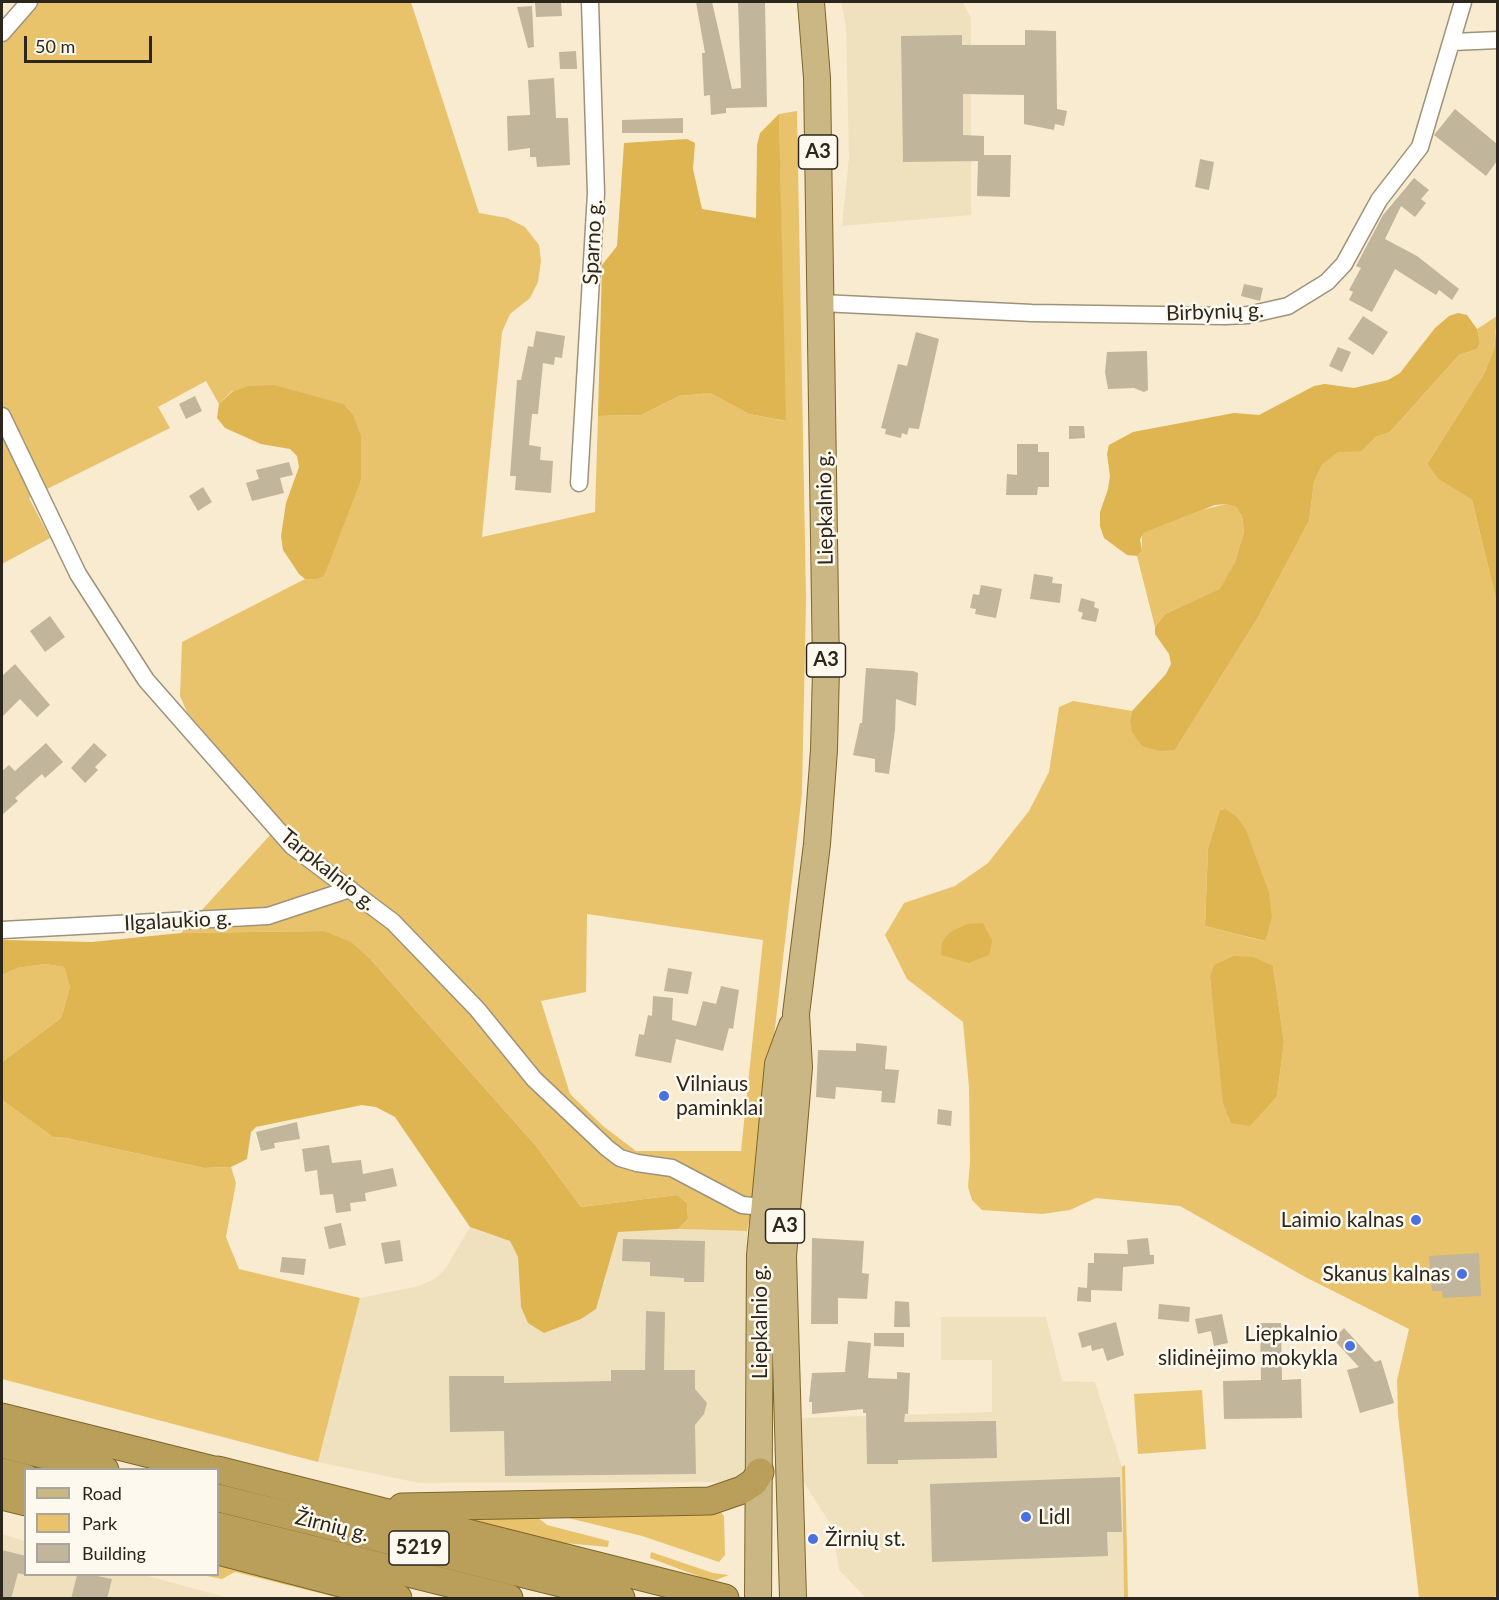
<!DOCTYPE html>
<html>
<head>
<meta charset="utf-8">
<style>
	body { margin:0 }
	#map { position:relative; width:1499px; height:1600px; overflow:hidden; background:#f8ebd0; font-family:Lato,sans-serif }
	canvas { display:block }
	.frame { position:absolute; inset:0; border:3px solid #2c271d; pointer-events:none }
	.legend { position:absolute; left:24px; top:1468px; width:195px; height:108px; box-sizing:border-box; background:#fef9ee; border:2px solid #aaa59a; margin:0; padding:8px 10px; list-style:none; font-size:18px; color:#2c271d }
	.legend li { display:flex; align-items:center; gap:12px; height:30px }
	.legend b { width:30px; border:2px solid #aaa59a }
	.scale { position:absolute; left:24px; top:36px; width:128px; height:27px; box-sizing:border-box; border:3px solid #2c271d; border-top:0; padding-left:8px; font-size:18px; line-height:21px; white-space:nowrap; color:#2c271d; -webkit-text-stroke:4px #fef9ee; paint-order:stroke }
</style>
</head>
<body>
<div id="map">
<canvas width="1499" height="1600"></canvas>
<div class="frame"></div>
<ul class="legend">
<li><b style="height:8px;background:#cbb783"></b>Road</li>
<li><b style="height:16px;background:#e9c36b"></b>Park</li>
<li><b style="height:16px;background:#c1b59b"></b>Building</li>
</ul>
<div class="scale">50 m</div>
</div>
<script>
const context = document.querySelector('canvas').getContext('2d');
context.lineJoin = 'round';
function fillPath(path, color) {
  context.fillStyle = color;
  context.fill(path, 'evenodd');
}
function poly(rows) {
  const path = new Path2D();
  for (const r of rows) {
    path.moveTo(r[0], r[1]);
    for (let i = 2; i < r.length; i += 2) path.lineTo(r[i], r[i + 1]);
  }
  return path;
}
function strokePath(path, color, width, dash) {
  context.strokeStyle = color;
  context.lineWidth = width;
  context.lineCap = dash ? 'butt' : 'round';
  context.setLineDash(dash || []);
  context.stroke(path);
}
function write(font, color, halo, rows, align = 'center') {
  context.font = font + ' Lato,sans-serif';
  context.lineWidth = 5;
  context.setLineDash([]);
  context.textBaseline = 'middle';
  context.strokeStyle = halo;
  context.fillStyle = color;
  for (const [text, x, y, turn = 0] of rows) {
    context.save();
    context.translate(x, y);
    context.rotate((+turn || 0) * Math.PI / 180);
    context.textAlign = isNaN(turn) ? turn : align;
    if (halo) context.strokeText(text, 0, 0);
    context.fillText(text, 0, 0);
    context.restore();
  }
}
fillPath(poly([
	[841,2,963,2,971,18,971,215,842,226,849,158,846,27],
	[470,1227,510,1241,518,1257,521,1307,528,1323,605,1283,607,1264,618,1232,678,1229,747,1231,744,1474,720,1482,419,1483,318,1462,360,1298,419,1286,436,1278,446,1268],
	[941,1317,1046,1317,1062,1381,1095,1382,1122,1467,1124,1598,866,1598,839,1570,833,1528,803,1481,800,1418,992,1412,992,1360,941,1360],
	[2,1534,25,1541,26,1574,144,1575,229,1598,2,1598]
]), '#f0e1be');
fillPath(poly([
	[20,2,411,2,479,213,507,218,525,227,539,245,541,261,538,282,530,298,510,314,502,332,482,537,595,512,598,416,641,415,679,396,710,393,749,414,785,421,779,114,797,111,806,598,802,793,759,1168,747,1231,678,1229,688,1219,687,1203,677,1195,581,1207,536,1146,372,961,324,931,181,933,282,822,187,712,180,696,182,642,305,579,316,579,361,480,232,391,219,404,206,381,158,407,170,428,29,498,50,538,2,564,2,21],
	[587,914,763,940,741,1151,636,1151,603,1126,570,1094,541,1001,586,992],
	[1497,316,1494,349,1484,374,1427,464,1438,479,1472,500,1497,603,1498,1594,1493,1598,1419,1598,1398,1415,1397,1380,1409,1329,1307,1278,1180,1206,1096,1198,1070,1210,1042,1214,982,1210,972,1200,968,1187,970,1162,969,1087,963,1022,907,979,885,935,904,903,955,886,988,863,1029,811,1049,772,1059,707,1073,701,1132,711,1130,720,1175,750,1257,619,1309,521,1314,482,1322,465,1338,451,1362,451,1376,437,1390,432,1459,355,1477,349,1480,343,1477,329],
	[1225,809,1272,918,1264,941,1205,926,1208,848,1218,816,1220,810],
	[1273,966,1284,1042,1277,1096,1217,1034,1210,978],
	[1226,504,1236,507,1242,516,1244,532,1235,562,1221,589,1165,614,1155,627,1137,556,1142,551,1142,533,1202,510],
	[45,964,64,967,70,987,61,1018,2,1062,2,975,16,968],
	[2,1100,53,1137,66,1138,204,1168,231,1167,236,1183,226,1237,239,1269,360,1298,318,1462,2,1379],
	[1202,1390,1206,1449,1138,1454,1134,1394],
	[1125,1465,1128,1598,1124,1598,1122,1467],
	[717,1508,724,1516,725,1555,719,1562,642,1536,556,1515],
	[444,1514,536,1516,547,1525,609,1541,608,1547,564,1543],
	[651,1552,713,1573,729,1575,716,1580,706,1579,650,1558],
	[218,1565,355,1598,339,1598,235,1572,222,1579,202,1575,218,1574]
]), '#e9c36b');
fillPath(poly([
	[779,114,786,421,749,414,710,393,679,396,641,415,598,416,602,265,617,246,624,143,687,139,695,143,693,169,702,209,756,218,757,145,760,133],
	[1458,313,1467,315,1477,329,1480,343,1477,349,1459,355,1390,432,1376,437,1362,451,1338,452,1322,465,1314,482,1309,521,1257,619,1175,750,1160,751,1142,746,1132,732,1130,720,1132,711,1166,674,1171,664,1169,654,1155,634,1155,627,1165,614,1220,589,1235,562,1244,532,1242,516,1236,507,1226,504,1215,505,1143,533,1140,540,1142,551,1137,556,1127,555,1104,538,1100,526,1100,512,1108,489,1110,476,1107,454,1109,445,1133,432,1234,413,1259,415,1314,386,1325,384,1354,388,1388,380,1400,373,1435,328,1449,316],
	[1497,323,1498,603,1497,603,1472,500,1438,479,1427,464,1484,374,1494,349],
	[274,385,343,404,353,415,361,436,361,480,324,576,316,579,305,579,299,574,283,550,281,536,286,503,299,467,297,456,290,449,261,444,225,428,217,418,219,404,232,392,248,386],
	[1225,809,1237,817,1246,830,1269,893,1272,918,1265,941,1205,926,1208,848,1218,816,1220,810],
	[983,923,992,941,989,955,969,963,941,955,942,942,950,932,967,924],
	[324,931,351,942,372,961,536,1146,581,1207,677,1195,687,1203,688,1219,678,1229,618,1232,596,1309,581,1319,544,1333,528,1323,521,1307,518,1257,510,1241,470,1227,395,1117,376,1107,362,1105,256,1127,251,1132,247,1159,231,1167,204,1168,66,1138,53,1137,2,1100,2,1062,61,1018,70,987,64,967,45,964,17,968,2,975,2,940,92,942,181,933],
	[1234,956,1253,957,1273,966,1284,1042,1277,1096,1250,1126,1231,1123,1223,1103,1210,977,1214,965]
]), '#deb551');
fillPath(poly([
	[535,2,561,2,562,16,536,17],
	[696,2,712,2,732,89,741,88,738,2,765,2,767,107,726,108,726,113,711,115,710,95,704,96,702,53,705,53],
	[532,6,534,47,528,48,517,7],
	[1025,30,1056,31,1057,109,1067,111,1064,126,1055,124,1054,130,1024,124,1024,95,963,94,963,135,984,136,984,155,1011,155,1010,197,977,196,978,161,903,162,901,36,962,35,962,45,1025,45],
	[576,51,577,69,560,69,559,52],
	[554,78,556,118,568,118,570,165,537,167,536,157,530,157,530,148,508,151,507,116,530,115,528,80],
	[1455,109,1497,144,1497,161,1486,176,1434,135],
	[683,118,683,133,622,133,622,120],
	[1200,159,1214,162,1209,190,1195,187],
	[1414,178,1429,190,1421,199,1426,203,1415,217,1401,206,1385,239,1417,256,1459,289,1452,300,1439,290,1436,295,1395,269,1372,312,1349,300,1353,292,1349,290,1361,268,1356,266,1383,215],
	[1244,284,1263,288,1260,301,1241,296],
	[1363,316,1388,332,1373,355,1348,339],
	[536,331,565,336,562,358,555,357,554,365,543,363,538,414,532,414,529,445,541,447,540,460,553,461,551,493,515,490,516,476,510,476,517,380,521,380,528,346,533,347],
	[916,332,939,339,919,429,909,428,907,435,902,433,901,438,885,434,886,429,881,428,898,364,907,366],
	[1338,347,1351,352,1342,372,1329,366],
	[1147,351,1148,390,1144,392,1134,388,1108,389,1105,372,1107,352],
	[195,396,202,411,186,419,179,404],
	[1069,426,1084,426,1085,438,1069,439],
	[1017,444,1038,444,1038,452,1049,452,1049,487,1038,487,1037,495,1006,495,1007,474,1017,475],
	[289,462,293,475,280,478,284,493,252,501,246,483,259,479,256,470],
	[203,487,212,502,198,511,189,496],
	[1034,574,1053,577,1052,583,1062,584,1060,603,1030,599],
	[981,585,1002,589,996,618,975,614,976,609,970,608,973,594,979,595],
	[1081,598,1095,602,1094,607,1099,609,1096,622,1081,619,1083,613,1078,611],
	[50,616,65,637,45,652,30,631],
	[15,664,50,705,37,717,20,699,2,717,2,676],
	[866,668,913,671,918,673,916,706,896,699,895,730,889,774,875,772,875,759,853,755,860,723,862,723],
	[46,743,63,762,45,778,42,774,15,798,18,801,2,815,2,771,9,765,15,771],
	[94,743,107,755,95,767,98,770,85,783,71,768],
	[668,968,692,972,688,994,664,991],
	[721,986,739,990,733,1029,729,1028,723,1051,676,1039,671,1063,635,1056,639,1034,644,1035,648,1015,652,1016,653,996,673,998,672,1020,696,1026,703,1001,716,1004],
	[856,1043,887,1046,885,1069,899,1070,895,1103,881,1102,882,1091,836,1087,835,1099,816,1097,818,1050,856,1051],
	[938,1109,952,1111,951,1126,937,1124],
	[297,1122,300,1139,274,1143,275,1148,261,1151,256,1132],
	[329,1145,332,1163,361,1160,363,1174,393,1168,397,1186,365,1193,366,1201,350,1203,351,1211,336,1213,333,1194,320,1195,317,1170,305,1172,302,1149],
	[341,1223,346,1245,329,1249,324,1227],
	[812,1238,864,1241,862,1273,869,1274,867,1299,838,1298,838,1324,811,1324],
	[1148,1238,1150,1255,1154,1255,1154,1264,1123,1267,1122,1291,1091,1290,1091,1302,1077,1301,1078,1287,1087,1288,1088,1263,1094,1263,1094,1253,1128,1254,1127,1240],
	[623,1239,705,1241,704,1282,684,1282,684,1278,650,1276,650,1262,622,1261],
	[400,1240,403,1261,385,1264,381,1243],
	[1479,1253,1481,1296,1443,1298,1442,1291,1432,1291,1429,1256],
	[282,1257,306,1259,304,1275,280,1272],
	[895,1301,909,1302,910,1327,894,1327],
	[1159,1304,1190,1307,1189,1322,1158,1319],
	[646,1311,665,1312,664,1370,695,1370,695,1389,707,1403,704,1414,695,1425,696,1474,505,1476,504,1431,450,1432,449,1376,504,1376,504,1383,611,1381,611,1370,645,1370],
	[1222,1314,1228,1343,1214,1346,1211,1331,1198,1334,1195,1319],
	[1116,1322,1124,1355,1107,1361,1103,1348,1092,1351,1091,1345,1082,1348,1078,1333],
	[1260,1323,1281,1323,1282,1380,1301,1379,1302,1418,1224,1419,1223,1381,1261,1380],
	[1344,1328,1375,1362,1381,1360,1394,1403,1360,1413,1347,1370,1359,1367,1333,1339],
	[874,1333,904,1333,904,1347,874,1346],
	[848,1341,871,1343,868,1378,897,1379,897,1372,910,1373,908,1414,905,1414,904,1422,996,1421,997,1458,898,1460,898,1464,867,1464,866,1413,863,1413,863,1409,812,1414,812,1402,809,1402,812,1373,845,1372],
	[1120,1477,1122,1532,1107,1532,1108,1556,932,1562,930,1484],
	[2,1550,26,1556,26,1575,18,1573,11,1599,2,1599],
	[77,1575,92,1575,112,1579,107,1599,71,1599]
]), '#c1b59b');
const minor = poly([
	[2,33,29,2],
	[1453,42,1498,40],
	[821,303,1032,313,1225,316,1248,315,1288,306,1327,282,1344,264,1379,200,1420,147,1463,2],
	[2,416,78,574,146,680,292,846,393,922,477,1009,534,1079,607,1148,620,1158,637,1163,672,1168,742,1205,764,1207],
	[579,483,596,193,590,2],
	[2,930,268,916,350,889]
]);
const primary = poly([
	[758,1598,760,1255,778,1064,792,1026],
	[793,1598,783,1256,799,1067,796,1014,817,844,824,750,826,669,817,78,811,2]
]);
const trunk = poly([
	[2,1417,214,1470],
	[2,1444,105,1470],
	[218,1470,725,1598],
	[2,1472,26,1478],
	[2,1496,26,1502],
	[218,1498,621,1598],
	[402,1507,710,1501,742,1490,754,1482,760,1472],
	[218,1526,509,1598],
	[218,1551,398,1598]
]);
strokePath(minor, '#9e937a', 19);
strokePath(primary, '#7d652a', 28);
strokePath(trunk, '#7d652a', 29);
strokePath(minor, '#fff', 16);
strokePath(primary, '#cbb783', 26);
strokePath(trunk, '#ba9f5a', 27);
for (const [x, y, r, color] of [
	[664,1096,6,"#4a71e4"],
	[1416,1220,6,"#4a71e4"],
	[1462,1274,6,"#4a71e4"],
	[1350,1346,6,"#4a71e4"],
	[1026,1517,6,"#4a71e4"],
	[813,1539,6,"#4a71e4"]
]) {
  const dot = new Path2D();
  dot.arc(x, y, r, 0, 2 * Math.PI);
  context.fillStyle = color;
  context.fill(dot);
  strokePath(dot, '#fef9ee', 2);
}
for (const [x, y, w] of [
	[818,152,39],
	[826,660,39],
	[785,1226,39],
	[419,1548,60]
]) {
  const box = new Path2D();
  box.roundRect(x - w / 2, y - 17, w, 34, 4.5);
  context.fillStyle = '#fef9ee';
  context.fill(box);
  strokePath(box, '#2c271d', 1.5);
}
write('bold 20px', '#2c271d', null, [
	["A3",818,152],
	["A3",826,660],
	["A3",785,1226],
	["5219",419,1548]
]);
write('21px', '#2c271d', '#fef9ee', [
	["Sparno g.",593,242,-87],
	["Birbynių g.",1215,312,-2],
	["Liepkalnio g.",825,508,-91],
	["Tarpkalnio g.",328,870,39],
	["Ilgalaukio g.",178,921,-3],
	["Liepkalnio g.",760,1322,-90],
	["Žirnių g.",332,1526,14]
]);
write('21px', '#2c271d', '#fef9ee', [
	["Vilniaus",676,1084],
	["paminklai",676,1108],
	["Laimio kalnas",1404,1220,"right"],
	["Skanus kalnas",1450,1274,"right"],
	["Liepkalnio",1338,1334,"right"],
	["slidinėjimo mokykla",1338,1358,"right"],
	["Lidl",1038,1517],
	["Žirnių st.",825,1539]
], 'left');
</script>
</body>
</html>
